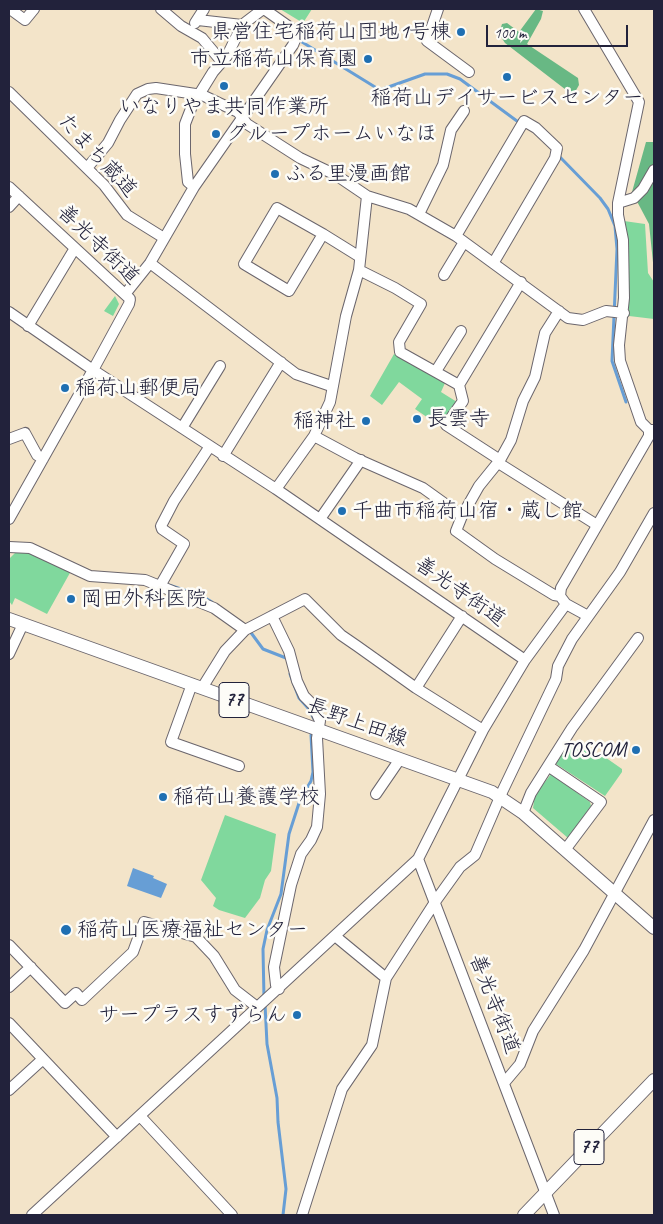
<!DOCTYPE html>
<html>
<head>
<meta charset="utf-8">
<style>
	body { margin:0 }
	#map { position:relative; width:663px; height:1224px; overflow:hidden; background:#f3e4c9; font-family:Caveat,sans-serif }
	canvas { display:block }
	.frame { position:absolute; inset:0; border:10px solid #22223b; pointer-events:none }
	.scale { position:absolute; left:486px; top:25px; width:142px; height:22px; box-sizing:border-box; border:2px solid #22223b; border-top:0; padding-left:6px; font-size:15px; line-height:18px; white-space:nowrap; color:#22223b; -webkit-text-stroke:4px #fdfcf7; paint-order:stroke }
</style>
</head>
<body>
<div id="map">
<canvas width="663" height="1224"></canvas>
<div class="frame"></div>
<div class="scale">100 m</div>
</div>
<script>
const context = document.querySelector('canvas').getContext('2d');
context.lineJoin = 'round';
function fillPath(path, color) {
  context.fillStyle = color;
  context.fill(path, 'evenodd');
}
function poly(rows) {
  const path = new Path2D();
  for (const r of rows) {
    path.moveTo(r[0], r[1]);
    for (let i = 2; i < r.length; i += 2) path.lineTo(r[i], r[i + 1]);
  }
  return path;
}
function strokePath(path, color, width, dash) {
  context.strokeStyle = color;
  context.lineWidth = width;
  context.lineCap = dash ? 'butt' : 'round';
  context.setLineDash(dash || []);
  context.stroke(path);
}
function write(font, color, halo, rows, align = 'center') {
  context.font = font + ' Caveat,"Klee One",sans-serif';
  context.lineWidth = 5;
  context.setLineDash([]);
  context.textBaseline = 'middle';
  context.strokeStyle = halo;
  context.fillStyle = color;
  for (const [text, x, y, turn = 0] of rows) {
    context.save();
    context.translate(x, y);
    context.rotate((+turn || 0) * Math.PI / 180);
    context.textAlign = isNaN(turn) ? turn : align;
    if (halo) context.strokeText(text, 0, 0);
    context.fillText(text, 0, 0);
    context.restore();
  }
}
fillPath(poly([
	[280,9,312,9,303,23],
	[624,221,645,224,648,273,654,282,654,319,629,316,628,244],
	[115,296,119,304,113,316,104,311],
	[394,354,445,383,441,392,457,402,440,426,415,409,422,399,399,382,382,405,370,396],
	[17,551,30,551,71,571,47,614,15,598,12,605,9,601,9,559],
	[570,740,599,759,602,755,622,769,622,772,605,796,556,764],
	[551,774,590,802,591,806,568,838,533,808,535,795],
	[225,815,276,834,271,871,265,880,260,898,245,918,219,910,213,906,216,898,201,880]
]), '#80d89d');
fillPath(poly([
	[536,9,543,11,541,19,527,44,578,78,579,85,575,92,570,93,505,43,499,34,502,24,507,23,519,32],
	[646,142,654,142,654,272,649,224,632,192]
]), '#68b884');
fillPath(poly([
	[133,868,154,876,153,878,167,884,161,898,127,886]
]), '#679ed5');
strokePath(poly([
	[302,42,375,87],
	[380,90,425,74,447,74,460,79,521,124],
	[558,155,600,198,608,209,615,226,617,249,612,361,626,402],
	[169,585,202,596,212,602],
	[249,630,263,649,286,658],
	[290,674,299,698,308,708,314,719],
	[264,998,263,949,267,930,281,894,289,834,300,800,311,781,313,772,311,735],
	[265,1004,267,1044,277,1098,278,1122,286,1189,283,1215]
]), '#679ed5', 3);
const minor = poly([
	[10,9,25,20,34,9],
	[161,9,181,26,202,38,222,62],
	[438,9,427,41,469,72],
	[584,9,639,102,618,203,618,215,623,240,624,298,619,345,620,361,641,422,649,430,654,430],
	[198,20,242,25],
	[195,23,204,9],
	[9,92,104,185,127,215,164,238],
	[87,168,108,143,120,120,137,94,148,89,156,88,202,95,238,112,247,124,300,158,336,175,367,196,409,209,456,236,568,318,583,320,606,311,624,313],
	[9,187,130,299,129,304,93,370,276,489,525,660,483,730,418,859,32,1215],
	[194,187,188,182,185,154,185,124,192,106,213,72,227,56,242,25,263,9],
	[618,203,634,198,643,189,654,170],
	[9,207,19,196],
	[419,214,443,165,451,130,464,111],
	[323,234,289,291,244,264,277,208,323,234,360,257],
	[456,236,524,121,536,128,557,148,555,158,494,262],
	[150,263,296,374,331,386],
	[359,270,395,288,421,304,399,342,400,352,459,385,463,401,446,425,500,460,500,464,597,525],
	[444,275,464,242],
	[126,293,150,263,194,187,293,45,298,33,264,9],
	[9,312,93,370,9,519],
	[28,326,75,248],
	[436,371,461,331],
	[459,385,521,282],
	[182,428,220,366],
	[314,436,355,458,423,488,462,516,456,531,495,559,554,595,560,596],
	[9,439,25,433,37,455,43,459],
	[223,456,281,362],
	[276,489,314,436,330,402,346,316,359,270,367,196],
	[462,516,479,486,500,460,511,440,523,401,535,377,545,333,559,311],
	[320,519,361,460],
	[9,547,30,548,90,576,145,580,214,608,245,630],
	[160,586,184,544,162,529,161,526,174,501,210,446],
	[566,604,588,616],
	[272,616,289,651,297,681,304,696,313,705,320,721,317,738,320,794,317,827,311,840,301,854,291,885,274,967,276,985,279,989],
	[9,654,23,624],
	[525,660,566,604,560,596,561,588,649,436,649,430],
	[192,684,171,742,239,766],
	[202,688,225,651,245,630,305,599,341,635,357,646,416,688,483,730],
	[416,688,462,616],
	[548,766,601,802,565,850],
	[376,794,400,759],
	[523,813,531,793,572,728,638,638],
	[418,859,554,1215],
	[335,936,386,978],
	[9,945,65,1003,76,993,82,1000,133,952,144,922,196,937,214,956,235,990,257,1007],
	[9,987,31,967],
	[9,1023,117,1137],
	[504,1083,520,1064,533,1031,584,950,654,820],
	[9,1090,43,1059],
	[140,1116,232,1215],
	[302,1215,342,1089,372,1045,386,978,437,899,460,867,475,855,503,790,556,679,558,666,572,639,620,572,654,513]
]);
const major = poly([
	[9,619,492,792,523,813,654,928],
	[524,1215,654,1080]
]);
strokePath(minor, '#6b666d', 12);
strokePath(major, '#6b666d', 14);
strokePath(minor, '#fff', 10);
strokePath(major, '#fff', 12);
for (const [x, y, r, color] of [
	[461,32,5,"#1f6fb2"],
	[368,59,5,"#1f6fb2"],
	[507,77,5,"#1f6fb2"],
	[224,86,5,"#1f6fb2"],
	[216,134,5,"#1f6fb2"],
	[275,174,5,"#1f6fb2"],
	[65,388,5,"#1f6fb2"],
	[417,419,5,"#1f6fb2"],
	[366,421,5,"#1f6fb2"],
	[342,511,5,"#1f6fb2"],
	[71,599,5,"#1f6fb2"],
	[636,750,5,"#1f6fb2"],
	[163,797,5,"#1f6fb2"],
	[66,930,6,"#1f6fb2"],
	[297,1015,5,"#1f6fb2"]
]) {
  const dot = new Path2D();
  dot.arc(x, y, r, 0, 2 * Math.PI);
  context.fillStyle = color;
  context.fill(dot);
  strokePath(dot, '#fdfcf7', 2);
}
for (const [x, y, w] of [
	[234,700,30],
	[589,1147,30]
]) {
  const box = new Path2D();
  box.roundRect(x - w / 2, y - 17.5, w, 35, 4);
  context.fillStyle = '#fdfcf7';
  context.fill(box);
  strokePath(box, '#22223b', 1);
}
write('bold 20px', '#22223b', null, [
	["77",234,700],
	["77",589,1147]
]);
write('21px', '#22223b', '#fdfcf7', [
	["県営住宅稲荷山団地1号棟",451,32,"right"],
	["市立稲荷山保育園",358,59,"right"],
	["稲荷山デイサービスセンター",507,98,"center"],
	["いなりやま共同作業所",224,107,"center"],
	["グループホームいなほ",226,134],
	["ふる里漫画館",285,174],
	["稲荷山郵便局",75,388],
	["長雲寺",427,419],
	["稲神社",356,421,"right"],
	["千曲市稲荷山宿・蔵し館",352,511],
	["岡田外科医院",81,599],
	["TOSCOM",626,750,"right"],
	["稲荷山養護学校",173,797],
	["稲荷山医療福祉センター",77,930],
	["サープラスすずらん",287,1015,"right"]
], 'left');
write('21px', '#22223b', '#fdfcf7', [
	["たまち蔵道",97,156,47],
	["善光寺街道",98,245,44],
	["善光寺街道",460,592,35],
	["長野上田線",357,723,20],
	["善光寺街道",494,1004,69]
]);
</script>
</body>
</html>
